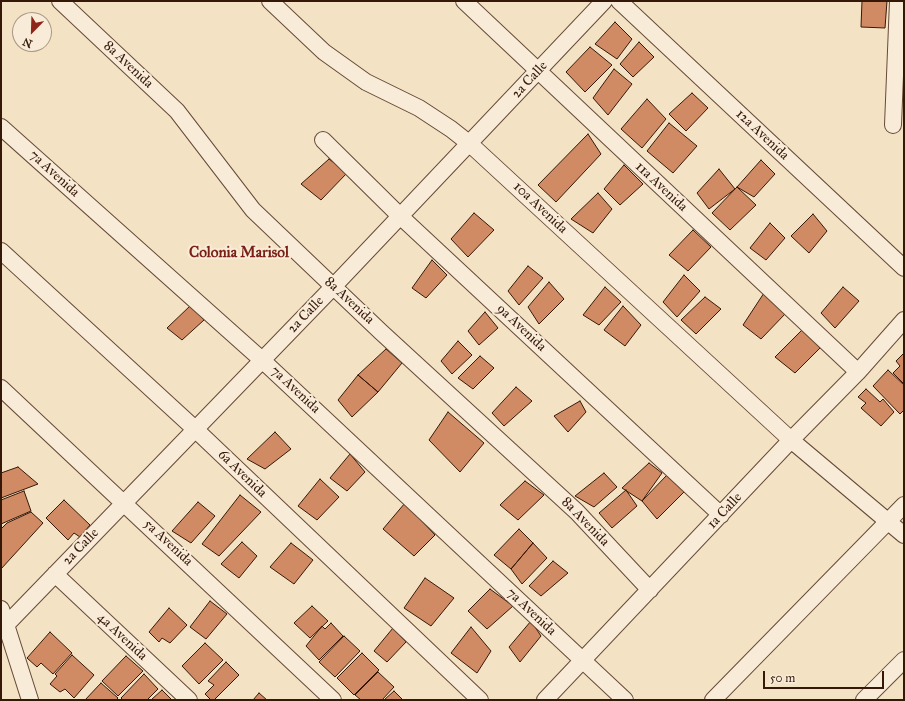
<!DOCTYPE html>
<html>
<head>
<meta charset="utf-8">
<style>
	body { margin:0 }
	#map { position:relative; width:905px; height:701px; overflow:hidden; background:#f4e2c4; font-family:"IM FELL Great Primer",serif }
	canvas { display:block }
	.frame { position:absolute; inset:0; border:2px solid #361808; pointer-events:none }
	.north { position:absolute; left:12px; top:12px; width:40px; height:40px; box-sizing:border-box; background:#f8ecd9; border:1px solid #aa9785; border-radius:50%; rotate:203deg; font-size:11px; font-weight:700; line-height:16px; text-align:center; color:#361808 }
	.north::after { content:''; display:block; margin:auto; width:14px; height:18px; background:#8f2418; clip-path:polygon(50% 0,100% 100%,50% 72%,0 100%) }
	.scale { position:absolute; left:763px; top:671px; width:121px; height:18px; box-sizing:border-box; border:2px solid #361808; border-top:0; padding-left:5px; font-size:12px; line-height:14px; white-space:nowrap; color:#361808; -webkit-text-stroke:3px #f8ecd9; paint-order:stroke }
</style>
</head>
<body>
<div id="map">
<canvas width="905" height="701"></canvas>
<div class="frame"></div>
<div class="north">N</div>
<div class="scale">50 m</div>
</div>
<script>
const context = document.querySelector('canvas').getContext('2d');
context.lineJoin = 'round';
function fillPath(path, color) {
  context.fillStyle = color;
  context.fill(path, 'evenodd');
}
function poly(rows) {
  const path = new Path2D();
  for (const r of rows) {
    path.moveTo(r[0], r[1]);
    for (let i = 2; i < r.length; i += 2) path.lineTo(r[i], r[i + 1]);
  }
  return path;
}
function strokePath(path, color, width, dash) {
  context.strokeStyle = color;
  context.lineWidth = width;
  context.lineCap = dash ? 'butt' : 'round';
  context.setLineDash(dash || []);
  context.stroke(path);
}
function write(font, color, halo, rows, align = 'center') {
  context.font = font + ' "IM FELL Great Primer",serif';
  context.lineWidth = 4;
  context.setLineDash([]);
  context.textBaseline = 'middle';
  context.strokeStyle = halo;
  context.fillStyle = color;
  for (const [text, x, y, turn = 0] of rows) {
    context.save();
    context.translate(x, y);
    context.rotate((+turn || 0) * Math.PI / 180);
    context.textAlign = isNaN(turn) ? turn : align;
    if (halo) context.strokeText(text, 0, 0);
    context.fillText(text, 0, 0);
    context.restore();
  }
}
const building = poly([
	[862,1,887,1,885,28,861,27,862,1],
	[615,22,632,39,617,59,595,44,615,22],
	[639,42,654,57,633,77,620,64,639,42],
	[590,47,612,65,585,92,566,72,590,47],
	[614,69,632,84,608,115,593,98,614,69],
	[692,93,708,108,686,131,669,114,692,93],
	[647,99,666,119,642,148,621,129,647,99],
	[669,123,697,146,673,173,647,151,669,123],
	[588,134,601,154,556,202,538,185,588,134],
	[329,159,347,173,321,200,301,184,329,159],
	[761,160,775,174,754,197,737,187,761,160],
	[624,165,643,184,620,205,604,189,624,165],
	[719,169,735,189,709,209,697,193,719,169],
	[737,187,756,205,730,230,712,213,737,187],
	[598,193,612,209,593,233,571,219,598,193],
	[474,213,494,230,468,257,451,239,474,213],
	[813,214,827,231,809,253,791,236,813,214],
	[770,223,785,238,766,260,750,248,770,223],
	[693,230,711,247,688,271,669,255,693,230],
	[432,260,447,275,426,298,412,288,432,260],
	[528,266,543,278,519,305,508,291,528,266],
	[684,275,700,291,677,317,663,302,684,275],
	[549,282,564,299,539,324,528,307,549,282],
	[605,287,621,302,599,325,583,315,605,287],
	[843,287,859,301,835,328,821,313,843,287],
	[764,293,786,313,761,339,743,325,764,293],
	[705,297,721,309,696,334,681,320,705,297],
	[190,306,204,320,182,340,167,328,190,306],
	[623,306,641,325,625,346,604,330,623,306],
	[485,312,498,328,479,345,468,331,485,312],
	[802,330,820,348,795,373,775,357,802,330],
	[458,341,472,355,452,374,441,361,458,341],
	[386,349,402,363,378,392,358,375,386,349],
	[904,353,904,384,893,373,900,366,896,361,904,353],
	[480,356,494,368,473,389,458,378,480,356],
	[888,370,904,385,904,410,900,414,873,386,888,370],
	[358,375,378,392,352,417,338,400,358,375],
	[516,387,532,401,504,426,492,413,516,387],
	[866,389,880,402,883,399,894,412,881,426,861,408,866,403,858,397,866,389],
	[580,401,586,412,568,432,554,416,580,401],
	[448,412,484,443,460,472,429,440,448,412],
	[275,432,291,449,265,469,247,459,275,432],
	[350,454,365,472,347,491,330,478,350,454],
	[649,463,662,473,642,501,622,488,649,463],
	[18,467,38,484,1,498,1,473,18,467],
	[604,473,617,487,594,507,575,496,604,473],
	[667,475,685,491,657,519,642,501,667,475],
	[320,479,339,497,317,520,298,506,320,479],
	[525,481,544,495,518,520,500,505,525,481],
	[626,490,637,506,612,528,599,513,626,490],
	[24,491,31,511,1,524,1,500,24,491],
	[240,495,261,512,219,556,202,544,240,495],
	[64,500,90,525,80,537,74,533,68,540,46,518,64,500],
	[198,502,215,516,191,543,172,531,198,502],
	[405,503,435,535,414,556,383,529,405,503],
	[31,512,43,523,1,569,1,529,7,523,31,512],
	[519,529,533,543,511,569,494,555,519,529],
	[242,542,257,556,239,578,221,564,242,542],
	[291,543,313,560,294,584,270,567,291,543],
	[533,543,547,558,522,584,511,569,533,543],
	[553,561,568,573,541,596,529,586,553,561],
	[425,578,454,598,431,626,404,608,425,578],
	[490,589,513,606,487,629,468,611,490,589],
	[210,601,227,614,206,639,190,627,210,601],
	[312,606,328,621,310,638,294,623,312,606],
	[169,608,187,625,170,643,162,638,159,642,149,632,169,608],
	[531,621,541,636,520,662,509,647,531,621],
	[331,623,343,636,319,660,306,646,322,626,325,629,331,623],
	[471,627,491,651,477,673,451,653,471,627],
	[393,628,406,642,387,662,374,651,393,628],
	[50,632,72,653,53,674,41,663,37,667,27,658,50,632],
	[344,636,360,651,335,677,319,662,344,636],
	[205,643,223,660,199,684,182,666,205,643],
	[362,653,379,670,354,695,337,678,362,653],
	[72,655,94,675,74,698,65,689,60,692,50,684,57,676,55,674,72,655],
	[126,656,143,671,118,696,102,681,126,656],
	[226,662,239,675,214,700,211,700,205,694,214,685,208,681,226,662],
	[378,672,394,687,382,700,361,700,355,695,378,672],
	[144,674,158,689,147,700,123,700,121,698,144,674],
	[101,683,118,698,116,700,85,700,101,683],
	[162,690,172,700,151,700,162,690],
	[394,691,403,700,384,700,394,691],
	[259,693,267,700,253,700,259,693]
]);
fillPath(building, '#d08b64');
strokePath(building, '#361808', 1);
const street = poly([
	[60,1,177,111,253,210,381,332,577,512,650,590],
	[270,1,324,52,366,82,419,108,451,129,470,144,791,440,904,535],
	[464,1,858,372],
	[619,1,904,268],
	[893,125,898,1],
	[1,127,262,360,625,700],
	[323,140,400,216,721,515],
	[1,251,195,429,480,700],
	[1,388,333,700],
	[55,574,189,700],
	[1,609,30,700],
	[5,626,333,287,604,1],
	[545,700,791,440,858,372,904,320],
	[713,700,904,505],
	[864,700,904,660]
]);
strokePath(street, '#664a37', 18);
strokePath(street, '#f8ecd9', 16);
write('14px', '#361808', '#f8ecd9', [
	["8a Avenida",128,65,43],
	["2a Calle",530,80,-47],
	["12a Avenida",762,135,43],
	["7a Avenida",54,174,42],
	["11a Avenida",661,187,43],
	["10a Avenida",540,208,43],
	["8a Avenida",349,301,43],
	["2a Calle",306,315,-46],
	["9a Avenida",521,328,43],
	["7a Avenida",295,390,43],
	["6a Avenida",242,474,44],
	["1a Calle",725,511,-47],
	["8a Avenida",585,522,46],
	["5a Avenida",168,543,43],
	["2a Calle",81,547,-46],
	["7a Avenida",531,612,43],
	["4a Avenida",122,637,43]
]);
write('bold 15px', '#7a1f14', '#f8ecd9', [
	["Colonia Marisol",239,253]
]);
</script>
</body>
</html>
